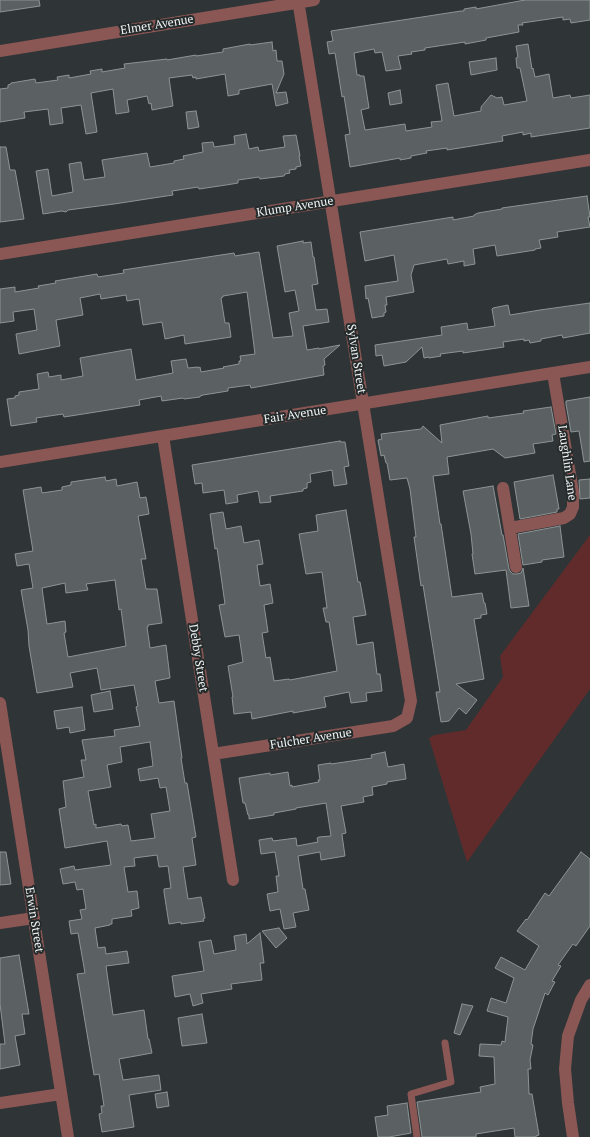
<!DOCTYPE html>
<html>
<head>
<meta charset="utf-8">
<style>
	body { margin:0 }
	canvas { display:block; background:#2f3436 }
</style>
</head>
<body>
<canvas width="590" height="1137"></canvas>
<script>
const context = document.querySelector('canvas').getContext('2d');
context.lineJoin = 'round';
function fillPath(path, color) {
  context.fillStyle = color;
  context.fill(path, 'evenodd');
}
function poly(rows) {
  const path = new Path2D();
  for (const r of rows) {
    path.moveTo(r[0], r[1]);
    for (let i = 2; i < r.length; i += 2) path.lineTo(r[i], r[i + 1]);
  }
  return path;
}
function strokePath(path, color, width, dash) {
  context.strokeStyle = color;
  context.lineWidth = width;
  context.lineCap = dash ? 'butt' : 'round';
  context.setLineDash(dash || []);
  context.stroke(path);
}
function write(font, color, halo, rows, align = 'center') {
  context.font = font + ' "PT Serif",serif';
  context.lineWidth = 4;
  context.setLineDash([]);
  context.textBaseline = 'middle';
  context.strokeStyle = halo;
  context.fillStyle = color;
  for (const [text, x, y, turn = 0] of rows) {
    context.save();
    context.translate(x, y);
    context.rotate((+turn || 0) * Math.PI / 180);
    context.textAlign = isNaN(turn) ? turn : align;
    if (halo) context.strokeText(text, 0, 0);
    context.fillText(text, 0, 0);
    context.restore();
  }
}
fillPath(poly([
	[590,535,590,689,467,862,429,738,435,735,466,730,503,677,500,656]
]), '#622b2b');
const building = poly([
	[0,0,39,0,40,6,0,12,0,0],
	[525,0,590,0,590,20,571,23,570,19,563,20,563,17,522,23,523,25,518,25,519,32,486,38,486,40,465,44,465,42,425,48,425,50,411,52,412,54,398,56,401,69,386,71,382,52,375,53,374,49,354,53,357,75,360,75,360,76,364,76,369,108,361,110,365,130,405,124,406,131,432,127,431,122,442,121,436,85,448,83,454,116,481,111,481,107,491,95,497,98,502,97,504,105,527,101,520,68,517,68,516,58,518,57,516,46,528,44,532,69,533,68,535,77,549,74,553,98,570,95,571,98,590,95,590,128,531,137,531,133,523,135,523,132,502,136,503,141,447,150,447,148,426,151,427,153,411,156,411,158,400,160,400,158,350,167,345,135,350,134,344,96,342,97,335,53,329,54,327,42,333,41,331,31,461,11,464,11,464,9,476,7,476,9,525,0],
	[272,42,273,51,276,50,277,61,282,61,284,74,276,93,286,92,288,103,276,106,272,84,239,90,239,94,228,96,225,74,196,79,196,77,193,78,192,75,169,78,173,106,152,110,151,103,149,104,147,96,127,100,129,112,116,114,113,89,91,93,97,132,86,134,81,105,61,108,63,123,50,125,48,109,24,112,25,118,0,122,0,89,8,88,8,85,11,84,11,83,35,79,36,83,58,80,57,77,69,75,69,78,91,74,90,71,102,69,102,72,125,68,124,64,167,59,167,60,196,55,196,56,223,52,223,49,250,44,250,45,272,42],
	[496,58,497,70,471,75,469,62,496,58],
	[400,90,402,103,390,105,388,93,400,90],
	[196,111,199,127,188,129,186,112,196,111],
	[246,134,249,149,258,147,259,151,285,147,283,136,296,135,300,156,299,156,301,166,296,167,296,169,289,170,290,173,285,174,284,176,260,179,259,177,238,180,238,183,226,185,199,189,198,187,172,191,173,195,114,204,68,210,66,212,62,211,43,214,36,171,48,169,52,196,73,192,69,164,81,162,84,180,105,177,102,160,147,153,150,167,174,163,174,161,184,159,183,156,203,152,202,143,213,142,214,147,235,144,234,136,246,134],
	[0,147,6,147,10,170,15,170,24,219,0,222,0,147],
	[587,196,590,217,588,217,590,227,557,232,558,237,539,240,541,248,535,249,535,250,497,256,495,245,473,249,475,264,464,266,464,261,448,264,447,259,414,265,411,275,414,292,386,297,387,305,385,305,386,312,384,313,384,316,372,318,368,298,366,299,365,286,398,281,394,255,365,261,360,232,453,217,453,220,474,216,474,215,478,213,502,209,502,208,587,196],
	[303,241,303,243,311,242,313,257,314,257,318,284,312,285,316,310,327,309,329,322,303,326,307,350,319,348,319,349,340,345,324,359,325,365,323,366,324,375,251,388,250,385,228,388,228,391,203,395,200,396,200,397,184,399,183,398,162,401,161,396,139,400,140,405,64,417,63,414,36,418,37,422,11,426,7,399,15,398,15,396,19,395,19,392,39,389,37,374,48,372,49,377,61,375,61,380,83,376,80,358,131,349,136,380,173,373,171,361,186,359,188,368,198,367,198,368,200,367,201,372,224,368,223,367,239,364,239,361,241,361,240,356,255,354,247,292,223,296,223,297,221,298,225,323,229,323,231,337,185,344,184,335,165,339,162,322,143,325,139,299,127,301,126,295,101,299,100,294,80,298,83,315,56,320,60,346,19,354,16,334,37,330,34,309,13,312,14,321,0,323,0,289,15,287,15,292,39,288,38,286,56,283,55,281,97,274,98,277,124,273,123,270,234,253,235,256,259,252,273,338,293,336,289,313,299,311,295,290,285,292,277,246,303,241],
	[590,303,590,333,563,338,562,335,541,339,541,341,530,343,529,340,524,341,524,339,503,342,504,347,463,353,463,351,440,354,441,356,429,358,429,357,424,358,422,347,406,362,384,366,382,355,376,356,375,345,442,335,441,327,467,323,468,330,495,326,492,309,493,308,508,305,510,315,540,310,590,303],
	[590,397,590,461,584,462,579,431,571,432,566,404,566,401,590,397],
	[551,407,556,434,552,435,553,441,533,444,535,453,505,458,493,449,447,457,449,474,433,476,440,524,441,524,452,597,482,593,484,603,485,603,487,614,481,615,481,618,474,619,484,679,456,684,477,700,466,714,459,708,449,721,441,722,436,692,440,692,423,585,421,586,414,537,416,537,410,489,407,478,390,480,387,463,386,463,384,455,381,456,378,440,382,439,381,434,421,429,423,426,442,443,440,425,488,416,488,418,524,413,523,411,551,407],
	[340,441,340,442,345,442,349,466,344,467,347,484,334,486,332,470,310,474,311,482,307,483,307,488,303,489,303,491,270,496,271,502,260,503,258,491,237,495,238,502,226,504,224,490,203,493,202,483,195,484,192,465,340,441],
	[553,475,559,509,557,509,557,512,520,519,514,482,553,475],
	[105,477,106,481,116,479,117,486,137,482,140,498,146,497,149,514,138,516,146,559,141,559,146,589,157,589,162,623,148,625,148,627,147,627,150,648,166,645,170,678,155,681,159,703,174,701,182,758,181,758,185,783,187,783,196,837,192,838,196,865,183,867,188,899,201,897,205,918,203,919,204,921,181,924,181,922,169,924,164,892,164,889,171,888,168,866,159,867,157,855,134,858,135,866,124,867,128,892,137,891,139,908,131,910,132,916,112,919,112,924,110,924,110,925,95,928,98,948,105,947,106,954,127,951,129,963,106,966,113,1015,144,1010,148,1039,149,1039,152,1053,119,1059,123,1080,159,1075,161,1090,129,1095,134,1127,102,1132,99,1114,102,1113,101,1106,104,1106,99,1074,94,1075,77,974,85,973,78,933,71,934,69,921,82,919,80,910,86,909,83,889,77,890,75,882,63,884,60,869,74,866,75,870,111,865,107,841,65,848,59,809,66,807,63,781,84,777,81,760,86,760,82,740,115,736,114,730,140,726,136,707,138,706,134,685,101,690,97,668,70,673,73,687,37,693,29,646,28,630,21,590,33,588,29,564,17,566,15,554,33,551,23,490,41,487,42,493,62,490,62,487,71,485,71,482,105,477],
	[115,580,119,610,121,609,126,646,68,657,64,633,66,632,65,621,47,624,42,588,65,583,66,593,88,590,86,584,115,580],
	[150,742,153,766,138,769,140,781,158,778,160,788,166,787,170,811,151,814,155,838,131,841,128,825,122,826,121,824,96,828,96,824,94,825,88,791,111,787,107,765,122,762,120,747,150,742],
	[590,479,590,498,580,499,579,480,590,479],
	[493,486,502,535,503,535,509,569,510,571,513,574,517,574,521,573,523,568,529,606,511,608,506,570,475,574,472,554,473,554,471,534,463,491,493,486],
	[346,510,358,582,360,582,366,615,353,617,357,645,373,642,377,674,380,674,382,691,366,693,367,701,351,703,349,692,324,697,326,707,293,713,293,711,252,719,251,712,234,714,232,697,233,697,228,666,243,662,239,635,225,637,219,605,225,604,217,548,215,549,210,514,223,512,226,529,241,526,244,543,259,540,263,564,257,565,260,586,270,584,273,603,264,605,268,632,262,633,266,658,270,657,274,681,289,679,290,680,337,671,329,622,326,622,323,608,327,608,322,572,306,574,299,534,318,531,316,515,346,510],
	[560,526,564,557,542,560,542,562,523,565,518,534,560,526],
	[110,691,113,709,94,712,91,695,110,691],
	[82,707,85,730,70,733,69,727,57,729,54,711,82,707],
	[385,752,388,767,404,764,406,779,387,782,387,784,372,787,373,795,363,797,364,802,341,806,346,833,342,834,342,835,345,856,321,860,320,852,298,856,303,889,305,889,309,910,293,913,296,927,284,929,280,909,270,911,267,894,278,892,276,876,279,876,275,852,261,854,259,840,272,838,273,841,296,838,297,846,318,842,317,838,319,837,331,836,326,803,296,808,296,809,274,813,274,815,249,819,249,815,248,815,245,803,243,803,239,778,270,773,270,775,288,772,290,786,292,785,292,787,319,782,318,780,320,780,318,765,331,763,331,764,372,758,371,755,385,752],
	[0,852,6,852,11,884,0,885,0,852],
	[581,852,590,859,590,926,576,946,573,944,558,965,561,966,552,981,555,982,548,995,545,993,533,1029,531,1044,533,1045,530,1060,531,1069,528,1069,529,1094,532,1094,539,1135,536,1136,536,1137,515,1137,514,1128,476,1134,476,1137,422,1137,417,1102,481,1092,480,1087,495,1084,494,1057,479,1056,480,1044,501,1045,502,1041,505,1042,508,1017,487,1011,491,998,506,1003,514,978,495,968,501,957,525,970,539,946,517,931,526,919,527,920,545,893,549,896,581,852],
	[279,928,287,938,276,948,262,931,279,928],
	[260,933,264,963,260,963,262,980,231,984,232,989,201,994,203,1003,193,1006,190,994,175,997,172,976,204,971,199,942,211,940,214,954,236,950,234,936,246,934,247,944,260,933],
	[19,955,29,1014,22,1014,25,1034,15,1036,20,1065,0,1069,0,1044,5,1044,0,1004,0,958,19,955],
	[462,1004,473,1006,460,1035,454,1033,462,1004],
	[202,1014,207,1043,182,1046,178,1018,202,1014],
	[167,1092,169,1106,157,1108,155,1094,167,1092],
	[407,1103,411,1133,389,1137,378,1137,375,1117,388,1115,387,1106,407,1103]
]);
fillPath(building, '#5b6163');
strokePath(building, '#8d9495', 1);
strokePath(poly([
	[417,1137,411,1094,451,1082,445,1043]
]), '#8a5755', 7);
strokePath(poly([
	[0,51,314,0],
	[0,254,590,160],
	[163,436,233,880],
	[0,462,590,367],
	[503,488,516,567],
	[510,528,564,518,570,514,573,507,573,492,553,373],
	[0,703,68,1137],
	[213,754,393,726,407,718,411,701,298,0],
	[0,923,34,918],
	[0,1103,61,1094],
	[573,1137,568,1103,565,1069,568,1036,581,1000,590,985]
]), '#8a5755', 12);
write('12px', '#f0f4f5', '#252a2b', [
	["Elmer Avenue",157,25,-9],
	["Klump Avenue",295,207,-9],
	["Sylvan Street",356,359,81],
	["Fair Avenue",295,415,-9],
	["Laughlin Lane",567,463,82],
	["Debby Street",198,658,81],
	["Fulcher Avenue",311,739,-9],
	["Erwin Street",34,920,81]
]);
</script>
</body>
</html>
